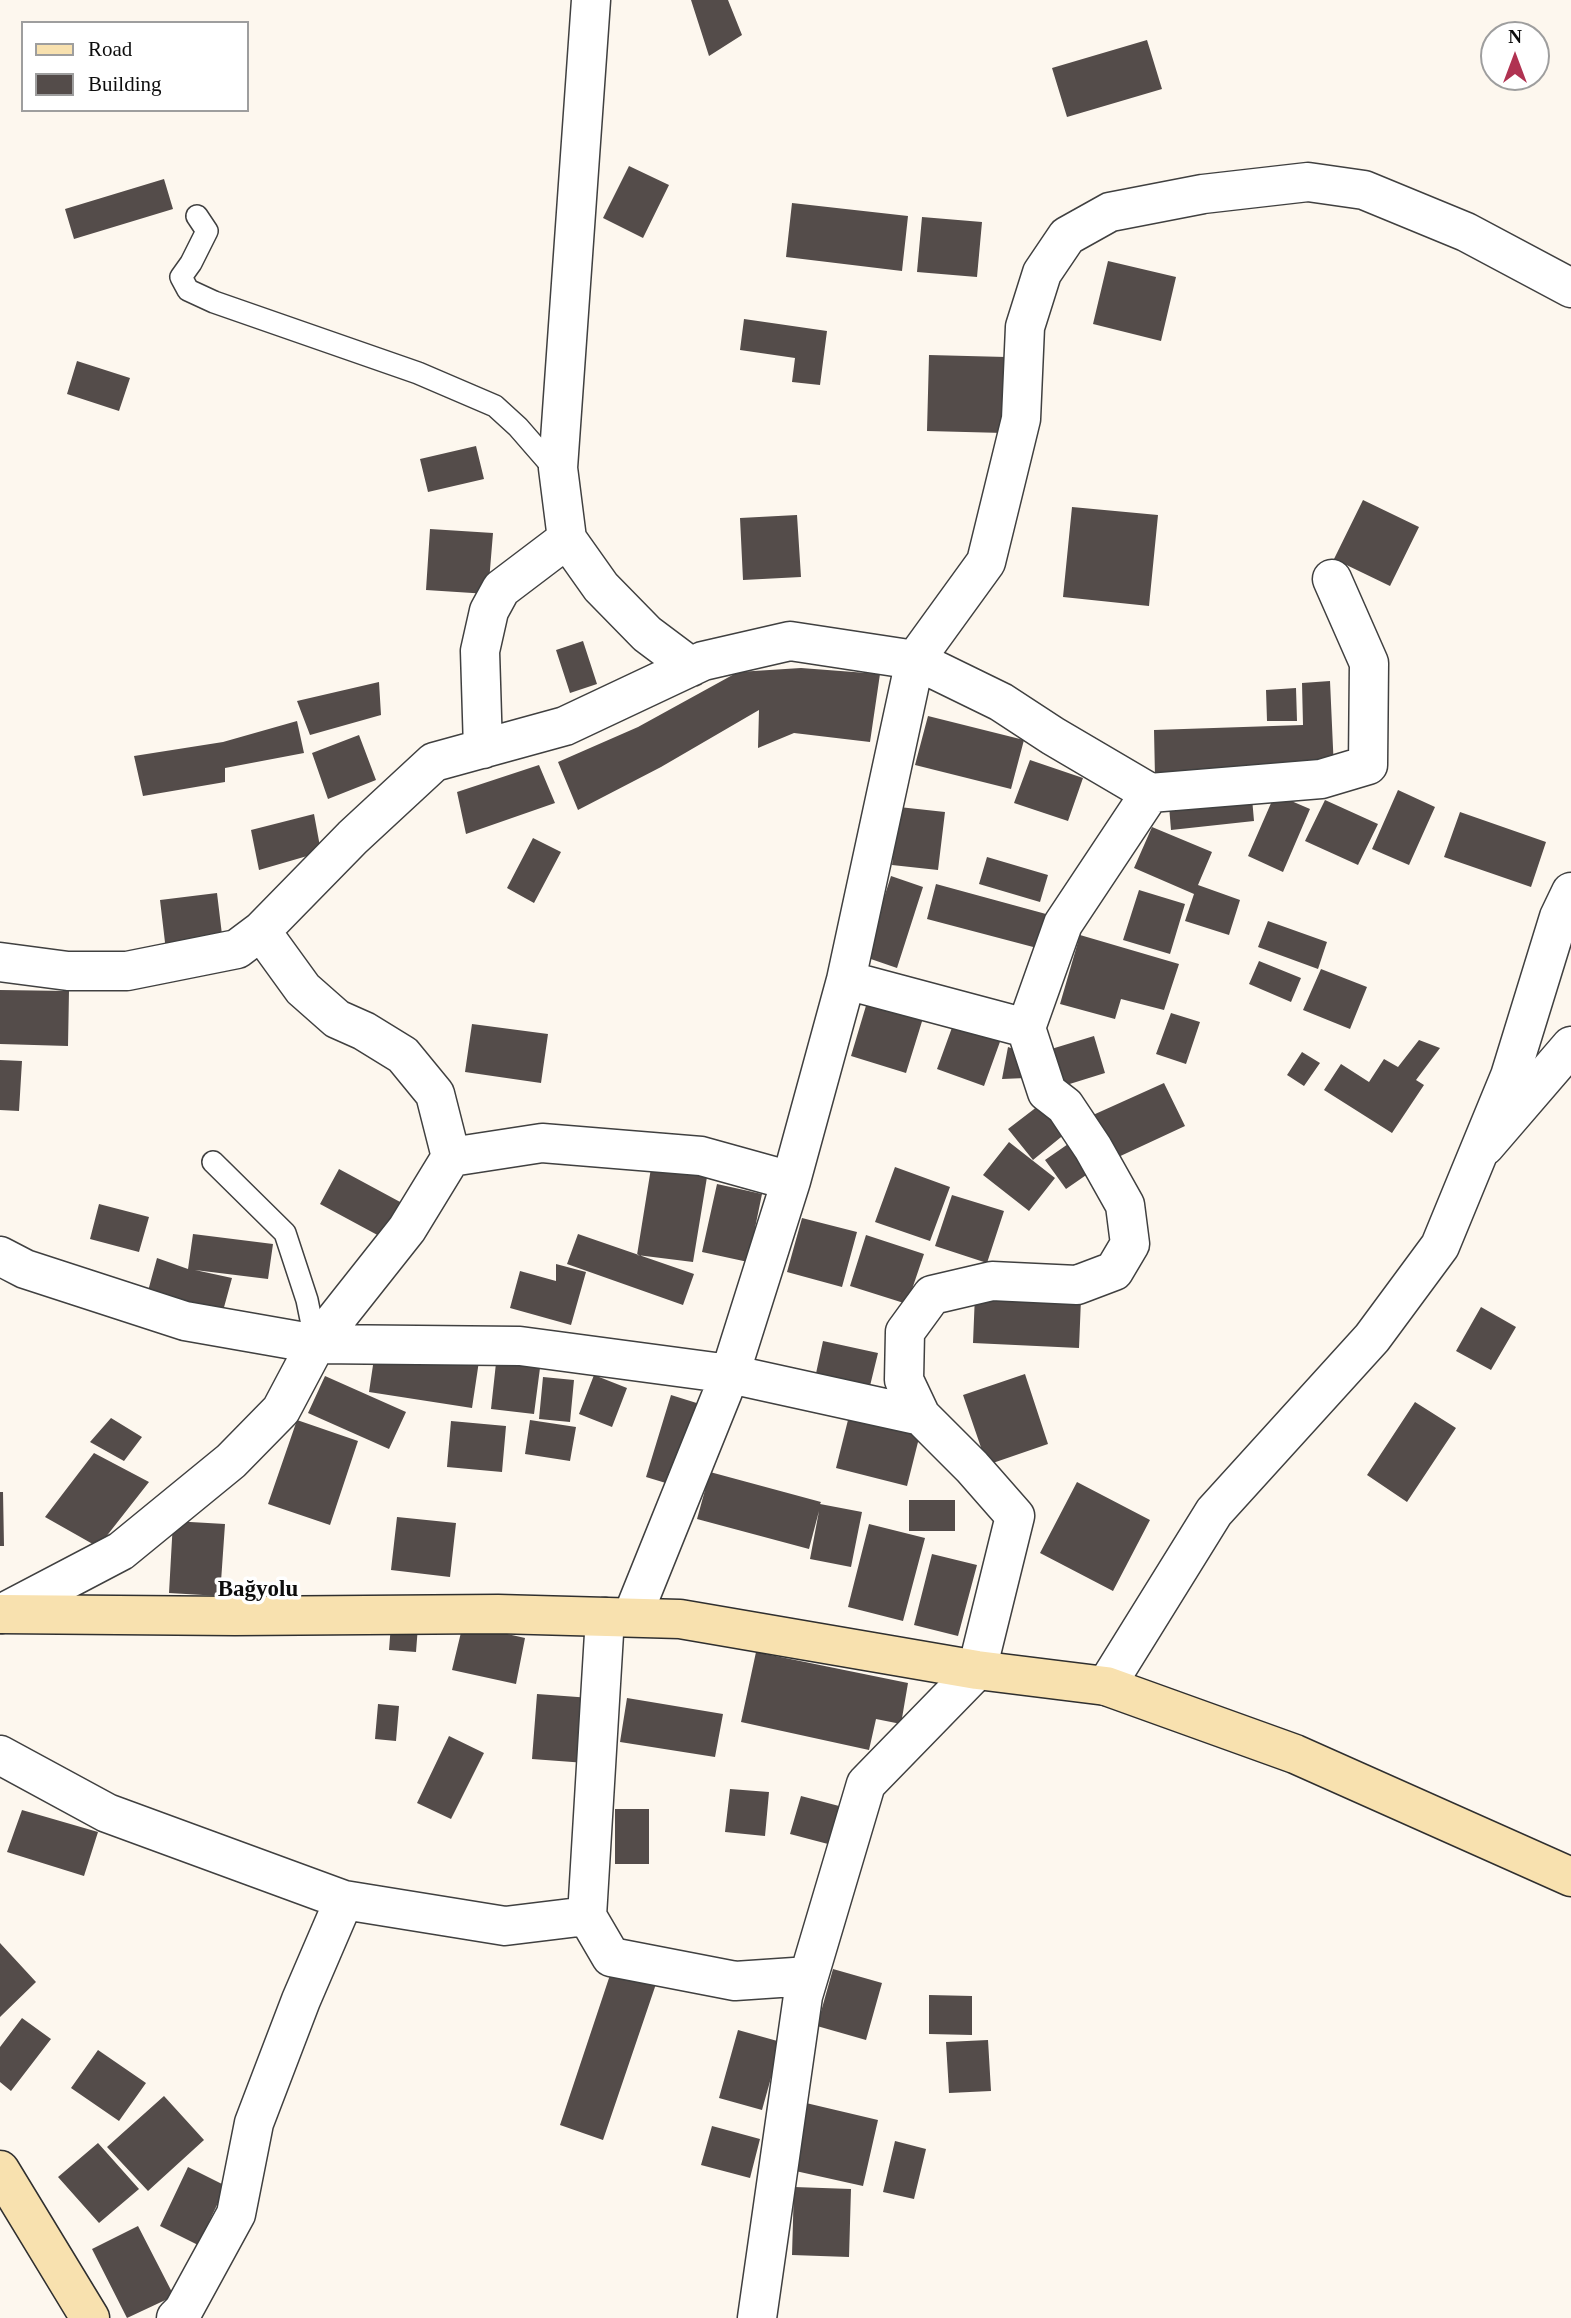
<!DOCTYPE html>
<html>
<head>
<meta charset="utf-8">
<style>
	body { margin:0 }
	#map { position:relative; width:1571px; height:2318px; overflow:hidden; background:#fdf7ee; font-family:Georgia,serif }
	canvas { display:block }
	.legend { position:absolute; left:21px; top:21px; width:228px; height:91px; box-sizing:border-box; background:#fff; border:2px solid #9e9e9e; margin:0; padding:9px 12px; list-style:none; font-size:21px; color:#0d0d0d }
	.legend li { display:flex; align-items:center; gap:14px; height:35px }
	.legend b { width:35px; border:2px solid #9e9e9e }
	.north { position:absolute; left:1480px; top:21px; width:70px; height:70px; box-sizing:border-box; background:#fff; border:2px solid #9e9e9e; border-radius:50%; rotate:0deg; font-size:19px; font-weight:700; line-height:28px; text-align:center; color:#0d0d0d }
	.north::after { content:''; display:block; margin:auto; width:24px; height:32px; background:#b03251; clip-path:polygon(50% 0,100% 100%,50% 72%,0 100%) }
</style>
</head>
<body>
<div id="map">
<canvas width="1571" height="2318"></canvas>
<ul class="legend">
<li><b style="height:9px;background:#f8e1af"></b>Road</li>
<li><b style="height:19px;background:#544c4a"></b>Building</li>
</ul>
<div class="north">N</div>
</div>
<script>
const context = document.querySelector('canvas').getContext('2d');
context.lineJoin = 'round';
function fillPath(path, color) {
  context.fillStyle = color;
  context.fill(path, 'evenodd');
}
function poly(rows) {
  const path = new Path2D();
  for (const r of rows) {
    path.moveTo(r[0], r[1]);
    for (let i = 2; i < r.length; i += 2) path.lineTo(r[i], r[i + 1]);
  }
  return path;
}
function strokePath(path, color, width, dash) {
  context.strokeStyle = color;
  context.lineWidth = width;
  context.lineCap = dash ? 'butt' : 'round';
  context.setLineDash(dash || []);
  context.stroke(path);
}
function write(font, color, halo, rows, align = 'center') {
  context.font = font + ' Georgia,serif';
  context.lineWidth = 7;
  context.setLineDash([]);
  context.textBaseline = 'middle';
  context.strokeStyle = halo;
  context.fillStyle = color;
  for (const [text, x, y, turn = 0] of rows) {
    context.save();
    context.translate(x, y);
    context.rotate((+turn || 0) * Math.PI / 180);
    context.textAlign = isNaN(turn) ? turn : align;
    if (halo) context.strokeText(text, 0, 0);
    context.fillText(text, 0, 0);
    context.restore();
  }
}
fillPath(poly([
	[691,0,728,0,742,35,709,56],
	[1147,40,1162,89,1067,117,1052,68],
	[629,166,669,185,643,238,603,218],
	[164,179,173,209,74,239,65,209],
	[792,203,908,216,902,271,786,257],
	[922,217,982,222,977,277,917,272],
	[1108,261,1176,277,1161,341,1093,324],
	[744,319,827,331,820,385,792,382,795,358,740,350],
	[929,355,1006,357,1004,433,927,431],
	[77,361,130,378,119,411,67,394],
	[476,446,484,479,428,492,420,459],
	[1363,500,1419,527,1390,586,1334,559],
	[1072,507,1158,515,1149,606,1063,597],
	[797,515,801,577,743,580,740,518],
	[430,529,493,533,488,594,426,590],
	[583,641,597,684,570,693,556,650],
	[801,668,880,674,870,742,794,733,758,748,759,710,661,767,578,810,558,762,638,727,738,672],
	[1330,681,1334,770,1155,777,1154,730,1303,725,1302,683],
	[379,682,381,715,310,735,297,701],
	[1296,688,1297,721,1267,721,1266,690],
	[928,716,1024,740,1011,789,915,765],
	[297,721,304,753,225,768,225,782,143,796,134,756,223,742],
	[359,735,376,780,328,799,312,753],
	[1030,760,1083,778,1068,821,1014,803],
	[539,765,555,803,466,834,457,792],
	[1398,790,1435,807,1409,865,1372,849],
	[1275,794,1310,809,1283,872,1248,856],
	[1252,798,1254,821,1171,830,1169,806],
	[1325,800,1378,824,1358,865,1305,841],
	[899,807,945,812,938,870,892,865],
	[1460,812,1546,842,1531,887,1444,857],
	[314,814,321,852,259,870,251,830],
	[1152,827,1212,852,1198,885,1240,900,1229,935,1185,921,1194,894,1134,868],
	[533,838,561,852,534,903,507,888],
	[987,857,1048,875,1040,902,979,884],
	[891,876,923,887,897,968,865,957],
	[936,884,1046,914,1037,948,927,919],
	[1139,890,1185,904,1170,954,1123,940],
	[217,893,223,943,166,951,160,900],
	[1268,921,1327,942,1318,969,1258,947],
	[1080,935,1179,964,1164,1010,1121,999,1115,1019,1060,1004],
	[1259,961,1301,978,1291,1002,1249,984],
	[1321,969,1367,987,1350,1029,1303,1010],
	[0,990,69,991,68,1046,0,1044],
	[868,999,924,1015,906,1073,851,1056],
	[1171,1013,1200,1022,1186,1064,1156,1054],
	[954,1022,1001,1039,984,1086,937,1069],
	[472,1024,548,1034,541,1083,465,1072],
	[1094,1036,1105,1073,1060,1087,1048,1050],
	[1419,1040,1440,1048,1416,1080,1424,1085,1392,1133,1324,1090,1341,1064,1369,1082,1384,1059,1398,1067],
	[1008,1047,1029,1054,1026,1078,1002,1079],
	[1302,1052,1320,1063,1304,1086,1287,1075],
	[0,1060,22,1061,19,1111,0,1110],
	[1164,1083,1185,1126,1114,1159,1093,1115],
	[1042,1103,1066,1133,1033,1160,1008,1129],
	[1009,1142,1055,1178,1029,1211,983,1175],
	[1071,1142,1092,1171,1066,1189,1045,1160],
	[895,1167,950,1187,930,1241,875,1222],
	[651,1168,707,1177,693,1262,637,1255],
	[339,1169,402,1203,383,1238,320,1204],
	[717,1184,762,1194,748,1262,702,1252],
	[952,1195,1004,1211,987,1263,935,1246],
	[99,1204,149,1217,139,1252,90,1239],
	[802,1218,857,1232,842,1287,787,1272],
	[193,1234,273,1244,268,1279,195,1270,232,1278,223,1311,148,1291,157,1258,188,1269],
	[578,1234,694,1274,683,1305,567,1264],
	[866,1235,924,1254,907,1304,850,1286],
	[556,1264,586,1272,571,1325,510,1308,520,1271,556,1281],
	[975,1294,1081,1299,1079,1348,973,1343],
	[1481,1307,1516,1327,1491,1370,1456,1351],
	[823,1341,878,1353,869,1390,815,1378],
	[376,1345,479,1361,472,1408,369,1392],
	[496,1363,540,1368,534,1414,491,1409],
	[1025,1374,1048,1444,987,1465,963,1395],
	[594,1375,627,1388,612,1427,579,1414],
	[325,1376,406,1412,389,1449,308,1413],
	[543,1377,574,1380,570,1422,539,1419],
	[671,1395,703,1405,679,1487,646,1477],
	[1415,1402,1456,1428,1407,1502,1367,1475],
	[849,1416,920,1434,907,1486,836,1468],
	[111,1418,142,1437,124,1461,90,1442],
	[297,1420,358,1441,330,1525,268,1504],
	[530,1420,576,1427,570,1461,525,1454],
	[451,1421,506,1426,502,1472,447,1467],
	[94,1453,149,1482,98,1547,45,1517],
	[710,1472,821,1502,820,1504,862,1512,851,1567,810,1559,819,1511,809,1549,697,1519],
	[1077,1482,1150,1520,1113,1591,1040,1553],
	[0,1492,3,1492,4,1546,0,1546],
	[909,1500,955,1500,955,1531,909,1531],
	[397,1517,456,1523,450,1577,391,1570],
	[173,1521,225,1524,220,1596,169,1593],
	[869,1524,925,1538,903,1621,848,1607],
	[932,1554,977,1565,958,1636,914,1625],
	[391,1624,418,1626,416,1652,389,1650],
	[463,1624,525,1638,516,1684,452,1670],
	[756,1652,908,1683,901,1724,876,1719,869,1750,741,1722],
	[537,1694,591,1698,586,1763,532,1759],
	[627,1698,723,1714,715,1757,620,1742],
	[378,1704,399,1706,396,1741,375,1739],
	[449,1736,484,1753,451,1819,417,1803],
	[730,1789,769,1792,765,1836,725,1832],
	[801,1796,839,1806,828,1844,790,1834],
	[615,1809,649,1809,649,1864,615,1864],
	[22,1810,98,1832,84,1876,7,1852],
	[0,1943,36,1982,0,2017],
	[612,1969,656,1984,603,2140,560,2125],
	[833,1969,882,1983,866,2040,817,2026],
	[929,1995,972,1996,972,2035,929,2034],
	[22,2018,51,2039,11,2091,0,2082,0,2047],
	[738,2030,781,2042,762,2110,719,2098],
	[988,2040,991,2091,949,2093,946,2042],
	[98,2050,146,2083,119,2121,71,2088],
	[164,2096,204,2140,148,2191,107,2147],
	[806,2103,878,2120,863,2186,791,2170],
	[712,2126,760,2139,750,2178,701,2165],
	[895,2141,926,2149,914,2199,883,2192],
	[98,2143,139,2189,99,2223,58,2177],
	[188,2167,226,2186,198,2245,160,2226],
	[794,2187,851,2189,849,2257,792,2255],
	[138,2226,174,2296,127,2318,92,2249]
]), '#544c4a');
const service = poly([
	[197,216,207,231,191,263,181,277,188,290,214,302,418,373,495,406,518,427,558,473],
	[213,1162,285,1233,307,1300,316,1344]
]);
const minor = poly([
	[591,0,558,468,567,539,601,587,647,634,691,667],
	[483,749,480,651,489,611,501,589,567,539],
	[0,962,68,971,127,971,237,949,261,931,353,837,434,762,565,726,703,661,790,641,915,660,1001,702,1053,736,1150,793],
	[846,980,1026,1028,1063,924,1150,793,1321,779,1368,765,1369,663,1332,579],
	[1485,1146,1571,1046],
	[451,1157,542,1143,701,1156,791,1181],
	[0,1256,25,1269,185,1321,316,1344,520,1346,730,1374,921,1416],
	[1,1614,121,1551,231,1461,281,1410,316,1344,407,1229,451,1157,435,1094,403,1055,364,1031,337,1019,303,989,261,931],
	[605,1617,587,1916,611,1957,735,1981,809,1976],
	[632,1617,730,1374,791,1181,846,980,915,660,986,562,1021,419,1025,327,1042,273,1067,236,1110,212,1203,194,1308,182,1364,190,1466,232,1571,288],
	[0,1755,107,1813,344,1900,505,1926,587,1916],
	[176,2318,183,2311,236,2214,254,2123,301,2000,344,1900],
	[757,2318,803,1996,866,1784,977,1670,1015,1516,972,1467,921,1416,904,1380,905,1332,932,1295,992,1281,1077,1285,1114,1271,1130,1244,1125,1205,1093,1148,1065,1106,1047,1092,1026,1028]
]);
const tertiary = poly([
	[1106,1686,1214,1512,1372,1338,1440,1246,1510,1076,1559,917,1571,892]
]);
const secondary = poly([
	[0,1614,235,1616,498,1614,680,1619,977,1670,1106,1686,1295,1754,1571,1877],
	[0,2170,90,2318]
]);
strokePath(service, '#404040', 24);
strokePath(minor, '#404040', 41);
strokePath(tertiary, '#404040', 41);
strokePath(secondary, '#2f2f2f', 41);
strokePath(service, '#fff', 21);
strokePath(minor, '#fff', 38);
strokePath(tertiary, '#fff', 38);
strokePath(secondary, '#f8e1af', 38);
write('bold 23px', '#0d0d0d', '#fff', [
	["Bağyolu",258,1590]
]);
</script>
</body>
</html>
